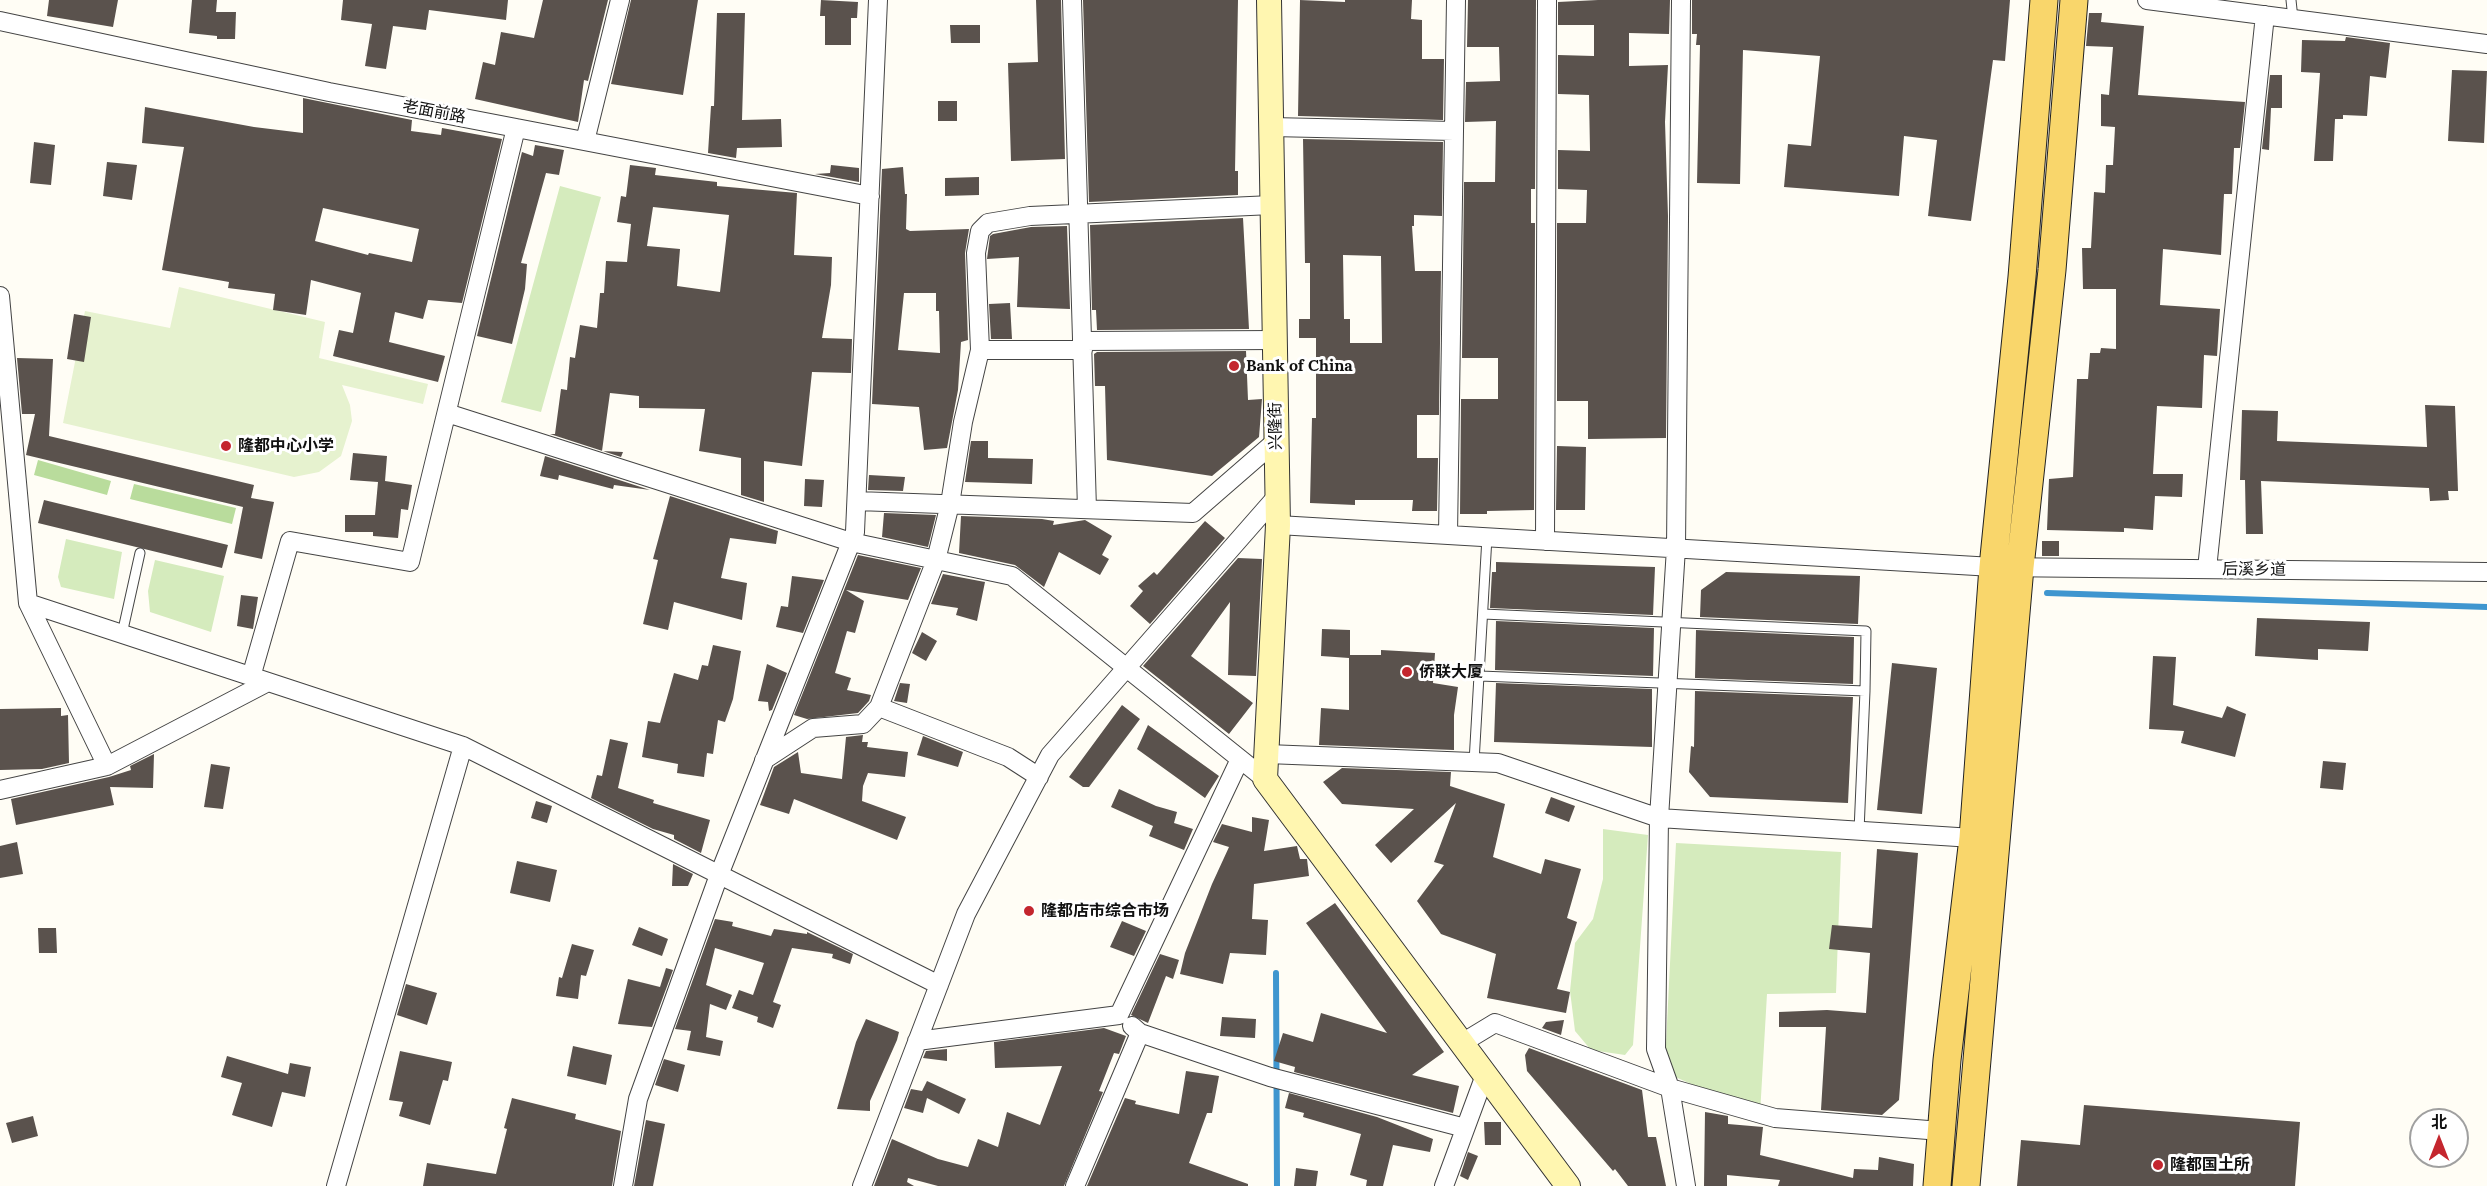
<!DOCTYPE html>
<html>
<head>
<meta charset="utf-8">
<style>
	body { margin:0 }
	#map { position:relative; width:2487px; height:1186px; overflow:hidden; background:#fffdf5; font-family:Lora,"Noto Sans SC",serif }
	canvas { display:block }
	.north { position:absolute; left:2409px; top:1108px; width:60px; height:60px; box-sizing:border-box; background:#fff; border:2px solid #a0a0a0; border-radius:50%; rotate:0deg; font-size:16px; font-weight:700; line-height:24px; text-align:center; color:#111 }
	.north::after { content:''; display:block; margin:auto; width:21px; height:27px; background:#c4262e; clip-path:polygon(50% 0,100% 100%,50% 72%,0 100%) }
</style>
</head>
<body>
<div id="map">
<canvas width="2487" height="1186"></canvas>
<div class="north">北</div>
</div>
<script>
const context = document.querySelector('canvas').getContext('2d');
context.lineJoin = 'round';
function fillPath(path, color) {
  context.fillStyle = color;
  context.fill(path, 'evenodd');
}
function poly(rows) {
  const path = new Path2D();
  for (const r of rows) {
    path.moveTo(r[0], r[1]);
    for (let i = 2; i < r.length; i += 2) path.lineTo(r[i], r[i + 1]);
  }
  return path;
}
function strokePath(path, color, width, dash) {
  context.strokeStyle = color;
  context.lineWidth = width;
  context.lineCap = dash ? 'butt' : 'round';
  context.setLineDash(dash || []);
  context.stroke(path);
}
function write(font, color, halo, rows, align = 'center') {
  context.font = font + ' Lora,"Noto Sans SC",serif';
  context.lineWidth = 6;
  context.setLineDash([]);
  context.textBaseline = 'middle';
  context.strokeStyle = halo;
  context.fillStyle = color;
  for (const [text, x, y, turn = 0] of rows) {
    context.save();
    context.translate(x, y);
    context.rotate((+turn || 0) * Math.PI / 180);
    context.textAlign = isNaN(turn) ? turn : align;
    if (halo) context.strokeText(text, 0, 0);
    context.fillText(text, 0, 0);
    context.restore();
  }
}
fillPath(poly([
	[560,186,601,197,541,412,501,402],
	[66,539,122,552,114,599,61,587,58,577],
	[155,560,224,576,211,632,150,612,148,591],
	[1603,829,1648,835,1633,1045,1625,1055,1591,1050,1575,1031,1570,991,1575,943,1593,919,1603,879],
	[1676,843,1841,852,1836,993,1767,994,1760,1114,1673,1076,1665,1064]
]), '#d5ebbd');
fillPath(poly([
	[38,460,111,481,107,495,34,475],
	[134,484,236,508,232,524,130,499]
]), '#b9dc9c');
fillPath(poly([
	[179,287,325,322,319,358,428,384,423,404,342,385,350,405,352,421,341,456,319,472,294,477,63,423,85,311,170,328]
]), '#e6f2cf');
strokePath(poly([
	[2047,593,2487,607],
	[1276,973,1277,1186]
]), '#3f96cf', 6);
fillPath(poly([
	[49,0,118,0,113,27,47,16],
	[192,0,217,0,216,12,236,12,235,39,217,39,217,36,189,33],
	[343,0,508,0,506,20,429,10,426,30,393,26,386,69,365,66,372,24,341,20],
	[543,0,608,0,588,81,584,80,578,122,475,99,483,62,495,65,501,32,534,38],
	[631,0,698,0,683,95,611,84],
	[821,0,858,2,857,18,851,18,851,45,825,45,825,16,820,16],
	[1036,0,1061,0,1065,159,1011,161,1008,63,1038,62],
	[1083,0,1238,0,1235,171,1238,171,1238,195,1089,202],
	[1300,0,1345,2,1345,0,1412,0,1411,19,1422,20,1422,59,1444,59,1443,120,1298,116],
	[1468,0,1536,0,1535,189,1531,189,1531,223,1535,223,1534,510,1487,511,1487,514,1460,514,1461,399,1498,399,1498,358,1462,358,1464,182,1495,182,1496,121,1465,122,1466,82,1500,81,1499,47,1467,47],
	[1598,0,1670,0,1669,34,1629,33,1629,66,1668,65,1665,122,1668,216,1666,438,1588,439,1588,401,1557,401,1557,223,1586,223,1587,190,1558,189,1558,150,1590,151,1589,95,1558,94,1558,55,1594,56,1594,25,1558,25,1558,2],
	[1692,0,2010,0,2005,61,1993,60,1971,221,1928,216,1937,140,1904,136,1899,196,1784,187,1788,144,1811,146,1820,56,1743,50,1740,184,1697,183,1700,45,1696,45,1697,34,1692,34],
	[717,13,745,13,742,120,781,119,782,147,737,148,736,158,708,153,711,106,714,106],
	[2089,13,2102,13,2101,22,2144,26,2138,95,2245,102,2240,148,2234,148,2232,194,2224,194,2221,255,2163,249,2160,305,2220,309,2217,356,2204,355,2202,408,2157,406,2153,474,2183,474,2182,497,2155,496,2153,530,2124,528,2124,532,2047,530,2049,479,2073,477,2077,379,2088,379,2090,353,2100,353,2101,348,2116,349,2116,289,2083,289,2082,248,2091,248,2094,192,2105,193,2106,165,2113,165,2115,127,2101,126,2101,94,2109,95,2113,47,2086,46],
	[950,25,980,25,980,43,951,43],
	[2346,37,2390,43,2386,78,2370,76,2367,116,2343,115,2343,119,2335,119,2333,161,2314,161,2320,73,2301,72,2302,40,2345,41],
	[2452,70,2487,71,2484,143,2448,141],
	[2270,75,2282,75,2282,108,2271,108,2269,150,2262,149],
	[303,98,412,120,411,131,441,135,442,128,502,139,462,303,428,300,423,319,395,312,389,342,445,356,438,382,333,356,339,330,353,333,361,293,311,280,306,315,273,310,275,294,228,288,229,282,162,270,184,147,142,143,145,107,254,127,303,133],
	[323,208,419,229,412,262,369,253,368,255,315,241],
	[938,101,957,101,957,121,938,121],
	[1303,139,1443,142,1442,216,1414,215,1414,226,1412,226,1415,271,1441,271,1439,415,1417,415,1417,458,1438,458,1437,511,1412,511,1413,500,1355,500,1355,505,1310,503,1312,418,1316,418,1316,338,1299,338,1299,319,1310,319,1310,263,1305,263],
	[1343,255,1381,256,1382,343,1350,343,1350,319,1344,319],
	[34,142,55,145,51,185,30,183],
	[535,145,564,150,559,175,546,173,521,263,527,264,525,289,512,344,477,336,522,152,533,156],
	[107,162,137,165,132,200,103,196],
	[630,165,656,168,655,175,717,182,717,186,797,193,794,255,832,257,831,285,822,338,852,339,851,373,812,372,802,466,764,461,764,502,741,495,741,458,699,451,705,409,639,408,639,396,610,393,602,451,623,452,621,457,550,434,555,434,561,389,567,390,570,357,575,358,580,325,597,328,600,293,604,293,606,261,627,262,631,224,617,222,621,196,626,197],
	[653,207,729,215,720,292,677,286,680,249,647,246],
	[831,165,859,168,859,182,815,174,830,173],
	[903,167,905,194,907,194,906,229,910,231,969,229,965,253,968,340,961,342,958,390,947,448,924,450,919,407,872,404,882,169],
	[904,293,936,293,936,311,939,311,940,353,898,350],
	[979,177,979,195,945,196,945,178],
	[1243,218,1249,329,1097,330,1096,310,1092,310,1090,225],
	[1067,226,1070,309,1017,307,1019,257,987,259,990,236,993,234,1031,227],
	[1010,303,1012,339,991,339,989,304],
	[74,314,91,317,84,362,67,359],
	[1246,351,1248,400,1262,399,1259,437,1212,476,1107,460,1105,386,1095,386,1094,354,1097,352],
	[17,358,53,359,49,436,254,485,251,498,274,502,262,559,234,553,243,507,26,455,35,414,22,414],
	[2425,405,2455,406,2458,491,2448,491,2449,500,2430,501,2429,488,2261,481,2263,534,2246,534,2245,480,2240,480,2242,410,2278,411,2277,441,2427,447],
	[971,441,988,441,988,458,1033,459,1032,484,965,482],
	[1557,446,1586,447,1585,510,1556,510],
	[353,453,387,456,385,481,412,485,408,510,401,509,398,538,373,536,373,532,345,532,345,515,375,515,378,482,350,480],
	[545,456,650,490,614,485,613,489,559,475,558,480,540,476],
	[869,475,905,477,903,491,868,490],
	[805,479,824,480,822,507,804,506],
	[670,496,778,531,776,544,730,538,721,578,747,583,742,620,674,602,668,630,643,624,658,560,653,559],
	[44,500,228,545,222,568,38,523],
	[884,513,936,515,928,547,882,537],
	[961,516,1042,519,1054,521,1053,525,1085,520,1112,536,1102,555,1109,559,1100,575,1059,552,1044,587,1015,565,959,553],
	[1205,521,1225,538,1150,624,1130,606,1143,591,1138,586,1154,572,1157,575],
	[2042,541,2059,541,2059,556,2042,556],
	[858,555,921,568,908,600,846,590,864,601,855,633,847,631,835,673,851,678,847,690,871,695,869,701,858,713,807,719,794,715],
	[1238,558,1262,559,1256,676,1228,675,1230,602,1191,656,1253,703,1229,734,1143,666],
	[1496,562,1655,567,1653,615,1490,608,1492,572,1496,572],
	[1726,572,1860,576,1858,624,1700,617,1701,590],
	[943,574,985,582,977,621,956,615,958,608,931,604],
	[792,576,824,580,803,633,776,627,781,606,788,607],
	[241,595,258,597,253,629,237,626],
	[2257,618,2370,622,2368,651,2318,649,2318,660,2255,656],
	[1496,621,1654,628,1653,676,1495,670],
	[1322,629,1350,630,1350,655,1381,655,1381,650,1435,653,1433,683,1458,687,1454,715,1454,750,1319,745,1321,708,1349,710,1349,658,1321,656],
	[1696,630,1854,637,1853,684,1695,678],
	[922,632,937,641,926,661,912,653],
	[713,645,741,651,733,699,725,722,718,720,713,754,707,753,704,777,677,773,678,764,642,757,648,721,660,723,674,673,698,680,702,665,708,666],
	[2153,656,2176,657,2173,705,2222,718,2227,706,2246,714,2235,757,2181,743,2184,731,2149,729],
	[1892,663,1937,668,1922,814,1877,810],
	[767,664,787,673,772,710,769,711,768,702,758,701],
	[900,683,910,684,907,703,894,701],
	[1496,683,1652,689,1652,747,1494,742],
	[1695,691,1853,697,1848,803,1710,797,1689,772,1691,746,1694,747],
	[1122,705,1140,719,1089,787,1083,787,1069,777],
	[61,708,61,716,68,715,69,763,42,769,0,770,0,709],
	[1148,725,1219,776,1205,798,1137,749],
	[863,735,862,742,868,742,867,747,908,752,905,777,868,773,863,786,862,801,906,817,897,840,794,799,789,814,760,805,774,767,798,752,801,773,842,779,846,737],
	[923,736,963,752,958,767,917,755],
	[610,739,628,743,618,788,654,800,653,803,710,820,701,853,674,839,674,835,653,829,591,798,597,775,602,776],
	[154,754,153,788,110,787,114,805,16,825,11,799,109,777,131,770,130,766],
	[2323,761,2346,763,2343,790,2320,788],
	[211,764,230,767,223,809,204,807],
	[1342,768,1451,772,1450,786,1505,804,1493,857,1541,874,1545,859,1581,869,1567,918,1577,922,1557,989,1570,992,1566,1013,1487,998,1496,954,1441,934,1417,901,1444,865,1434,862,1456,803,1391,863,1375,845,1414,809,1342,804,1323,782],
	[1119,789,1156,806,1177,812,1174,823,1193,829,1184,850,1149,836,1153,826,1111,807],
	[1551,797,1575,806,1569,822,1545,813],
	[536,801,552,806,547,823,531,818],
	[1252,817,1269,820,1264,851,1297,846,1300,859,1307,859,1309,876,1254,884,1252,919,1268,920,1266,955,1230,953,1223,984,1180,974,1185,953,1212,884,1229,847,1213,842,1222,824,1252,832],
	[17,842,23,874,0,878,0,846],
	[1877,849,1918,853,1899,1100,1882,1115,1821,1110,1826,1027,1779,1027,1779,1012,1827,1010,1866,1013,1870,953,1829,949,1832,925,1872,928],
	[517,861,557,870,550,902,510,893],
	[673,864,693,874,688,886,672,886],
	[1335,903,1444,1052,1412,1075,1459,1086,1453,1113,1294,1072,1295,1067,1274,1061,1283,1033,1313,1042,1321,1013,1387,1033,1306,923],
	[715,919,733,922,732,926,771,936,774,929,807,934,807,932,853,954,850,964,832,958,833,954,792,948,773,1002,781,1005,773,1028,757,1022,758,1017,732,1008,739,990,753,995,764,963,715,948,706,985,732,995,726,1010,710,1004,706,1037,723,1041,720,1056,687,1050,691,1031,675,1029],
	[1122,921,1146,931,1134,956,1110,947],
	[639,927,668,939,662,956,632,945],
	[38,928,56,928,57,953,39,953],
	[572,944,594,950,586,976,581,975,578,999,556,996,559,977,562,978],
	[1160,954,1179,960,1173,979,1166,976,1148,1023,1131,1015],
	[666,968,673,970,652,1027,618,1024,628,979,660,987],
	[406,984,437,993,427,1025,397,1015],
	[1222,1017,1256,1019,1255,1038,1220,1036],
	[866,1019,899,1032,897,1040,870,1101,870,1111,837,1109,856,1042],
	[1564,1020,1561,1035,1542,1028,1546,1022],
	[1104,1028,1126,1036,1119,1054,1114,1053,1099,1091,1103,1092,1064,1186,938,1186,908,1178,907,1182,914,1186,874,1186,892,1139,938,1159,968,1167,978,1139,998,1147,1007,1112,1040,1125,1062,1066,995,1068,994,1042],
	[573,1046,612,1055,606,1085,567,1076],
	[1529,1048,1642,1090,1648,1137,1656,1137,1666,1186,1628,1186,1615,1169,1613,1171,1527,1071,1525,1055],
	[947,1049,947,1061,923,1058,926,1051],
	[400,1051,452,1062,448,1081,443,1080,430,1125,399,1116,403,1102,389,1100],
	[227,1056,288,1074,290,1063,311,1067,305,1097,282,1092,272,1127,232,1115,242,1083,221,1077],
	[664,1059,685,1065,678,1092,655,1085],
	[1186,1071,1219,1076,1212,1113,1207,1113,1189,1163,1248,1184,1248,1186,1087,1186,1125,1098,1136,1101,1135,1104,1179,1114],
	[927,1081,966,1099,959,1114,927,1098,923,1113,904,1108,911,1089,922,1091],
	[1289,1093,1377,1117,1433,1139,1430,1152,1393,1145,1383,1186,1366,1186,1367,1180,1350,1175,1361,1134,1303,1117,1304,1113,1285,1108],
	[512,1098,576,1114,575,1119,621,1131,612,1186,423,1186,427,1163,496,1174,507,1129,504,1128],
	[2084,1105,2300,1122,2295,1186,2017,1186,2021,1140,2080,1145],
	[1705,1112,1728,1116,1728,1124,1763,1127,1760,1155,1853,1178,1854,1169,1878,1170,1879,1157,1914,1164,1913,1186,1778,1186,1780,1180,1727,1175,1727,1186,1704,1186],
	[33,1116,38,1136,12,1143,6,1123],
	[646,1120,665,1124,653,1186,634,1186],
	[1484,1122,1501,1122,1501,1145,1485,1145],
	[1468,1152,1478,1156,1468,1180,1460,1176],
	[1296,1168,1318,1171,1316,1186,1294,1186]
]), '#5a524d');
const lane = poly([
	[2291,0,2293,19],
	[1483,614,1866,631,1865,691],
	[122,634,140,553],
	[1480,676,1865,691,1859,831],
	[1474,762,1487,537]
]);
const street = poly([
	[1072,0,1087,509],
	[1681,0,1676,548,1659,818,1656,1049,1670,1088,1686,1186],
	[2147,0,2487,44],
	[0,21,329,92,870,196],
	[1271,127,1454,131,1456,0],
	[585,141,620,0],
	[0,296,28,603,463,746,939,985],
	[1082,341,1275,340],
	[980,350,1083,350],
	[447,413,851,542,1012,576,1265,779],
	[857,501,1193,513,1277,440],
	[1278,525,1993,567,2487,572],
	[1448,535,1454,131],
	[1545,541,1547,0],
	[2207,569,2265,15],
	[28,603,107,766,268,682],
	[251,677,290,541,410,562,516,128],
	[879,707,1008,757,1039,777],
	[1267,754,1498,763,1659,818,1973,838],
	[764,760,813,728,863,724,879,707,936,560,950,504,963,422,980,350,976,253,980,231,988,223,1030,216,1272,205],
	[0,790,107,766],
	[1140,1033,1270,1077,1465,1128],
	[917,1041,1119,1015,1240,759],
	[1462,1043,1495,1023,1670,1088,1775,1118,1941,1131],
	[336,1186,463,746],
	[623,1186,638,1099,719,875,855,532,878,0],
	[862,1186,966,914,1050,755,1278,495],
	[1075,1186,1140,1033,1132,1026],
	[1444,1186,1485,1075]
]);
const secondary = poly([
	[1269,0,1278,525,1265,779,1568,1186]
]);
const primary = poly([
	[1937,1186,1947,1060,1973,838,1993,567,2022,277,2044,0],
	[1966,1186,2020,567,2052,270,2074,0]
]);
strokePath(lane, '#444', 11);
strokePath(street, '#444', 20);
strokePath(secondary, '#333', 26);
strokePath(primary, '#222', 29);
strokePath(lane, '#fff', 9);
strokePath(street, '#fff', 18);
strokePath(secondary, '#fff6b0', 24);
strokePath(primary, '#f9d66b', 27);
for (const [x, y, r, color] of [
	[1234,366,6,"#c4262e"],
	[226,446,6,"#c4262e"],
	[1407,672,6,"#c4262e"],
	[1029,911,6,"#c4262e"],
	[2158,1165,6,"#c4262e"]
]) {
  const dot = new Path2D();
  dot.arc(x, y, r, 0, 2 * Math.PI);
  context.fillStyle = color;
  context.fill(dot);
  strokePath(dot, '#fff', 2);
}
write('16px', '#111', '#fff', [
	["老面前路",434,112,11],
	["兴隆街",1276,426,-91],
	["后溪乡道",2254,570,1]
]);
write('bold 16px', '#111', '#fff', [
	["Bank of China",1246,366],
	["隆都中心小学",238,446],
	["侨联大厦",1419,672],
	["隆都店市综合市场",1041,911],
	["隆都国土所",2170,1165]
], 'left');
</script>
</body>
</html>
